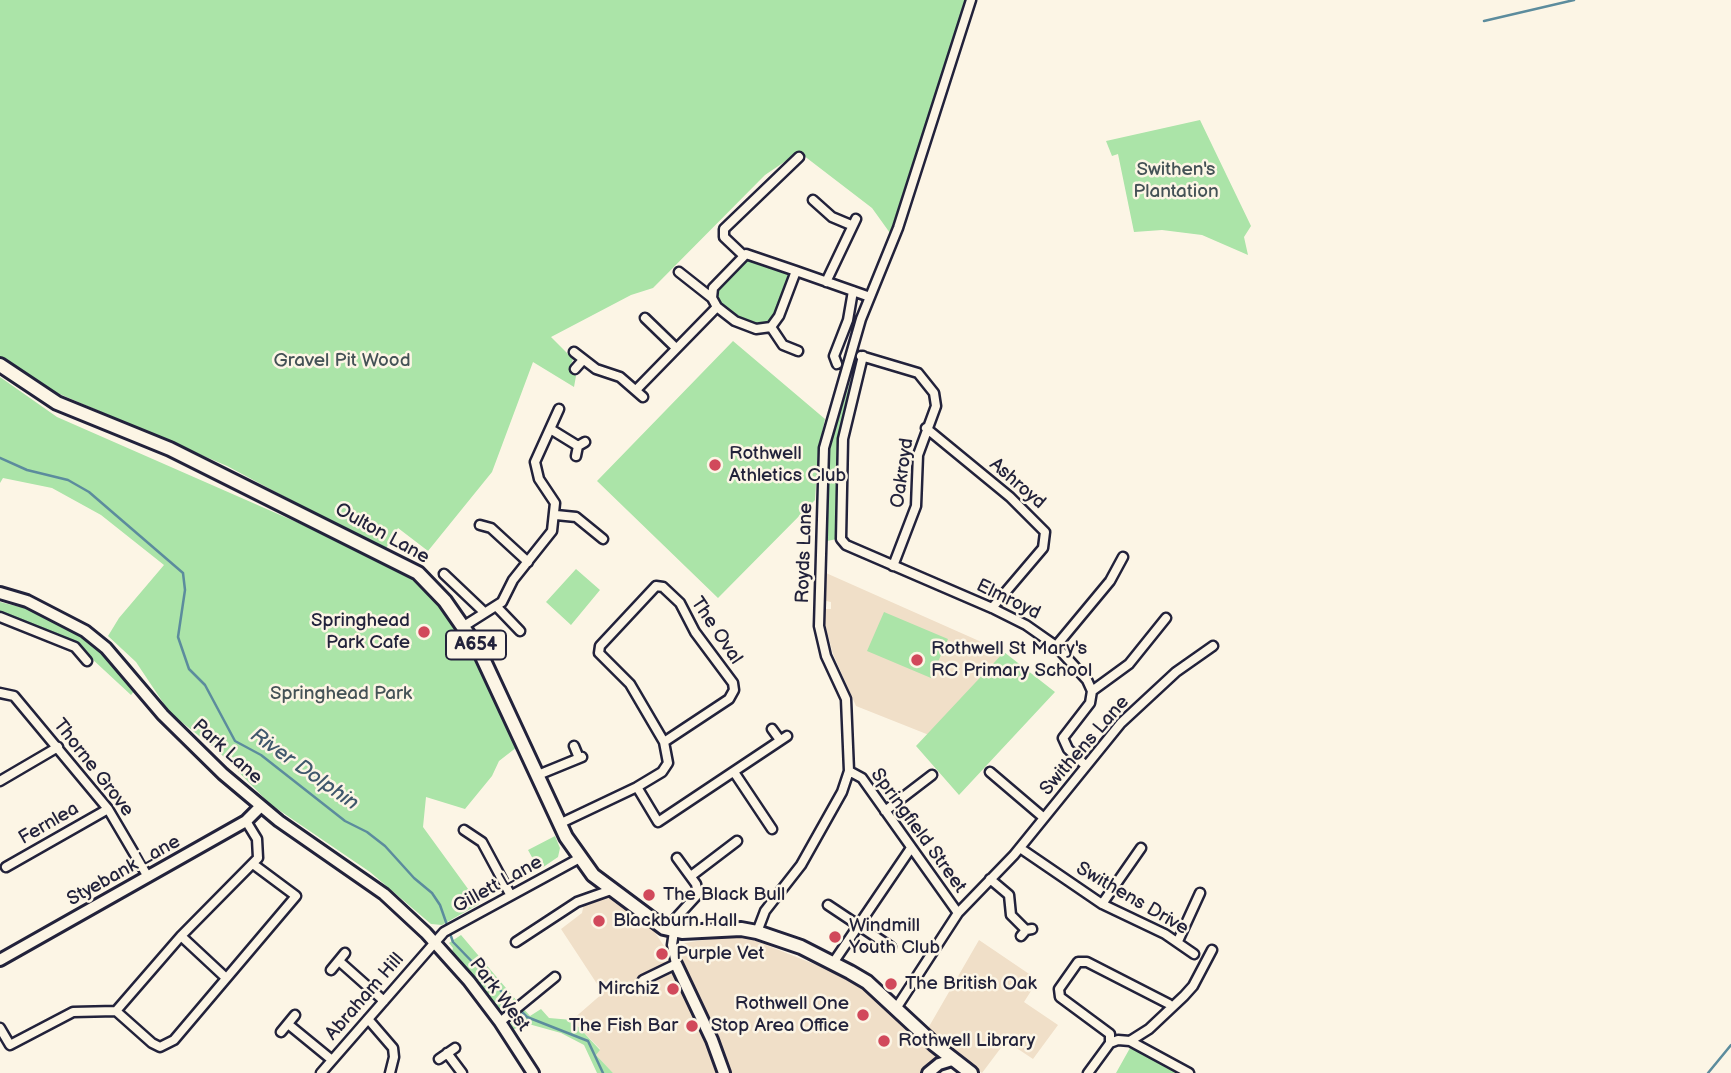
<!DOCTYPE html>
<html>
<head>
<meta charset="utf-8">
<style>
	body { margin:0 }
	canvas { display:block; background:#fcf5e5 }
</style>
</head>
<body>
<canvas width="1731" height="1073"></canvas>
<script>
const context = document.querySelector('canvas').getContext('2d');
context.lineJoin = 'round';
function fillPath(path, color) {
  context.fillStyle = color;
  context.fill(path, 'evenodd');
}
function poly(rows) {
  const path = new Path2D();
  for (const r of rows) {
    path.moveTo(r[0], r[1]);
    for (let i = 2; i < r.length; i += 2) path.lineTo(r[i], r[i + 1]);
  }
  return path;
}
function strokePath(path, color, width, dash) {
  context.strokeStyle = color;
  context.lineWidth = width;
  context.lineCap = dash ? 'butt' : 'round';
  context.setLineDash(dash || []);
  context.stroke(path);
}
function write(font, color, halo, rows, align = 'center') {
  context.font = font + ' "Balsamiq Sans",sans-serif';
  context.lineWidth = 5;
  context.setLineDash([]);
  context.textBaseline = 'middle';
  context.strokeStyle = halo;
  context.fillStyle = color;
  for (const [text, x, y, turn = 0] of rows) {
    context.save();
    context.translate(x, y);
    context.rotate((+turn || 0) * Math.PI / 180);
    context.textAlign = isNaN(turn) ? turn : align;
    if (halo) context.strokeText(text, 0, 0);
    context.fillText(text, 0, 0);
    context.restore();
  }
}
fillPath(poly([
	[826,573,1004,652,929,735,856,706,833,654,825,624,825,609,831,609,831,602,826,601],
	[606,895,654,931,668,952,679,950,685,943,739,934,829,970,863,989,891,1012,938,1058,936,1062,922,1073,613,1073,596,1055,600,1049,572,1020,603,993,561,929,582,913,584,903],
	[979,940,1038,980,1024,1002,1058,1025,1033,1059,1006,1041,982,1073,927,1030]
]), '#f0dfc8');
fillPath(poly([
	[0,0,965,0,890,233,872,208,799,152,765,175,653,288,631,295,551,337,573,359,569,370,576,376,574,387,533,362,492,472,428,551,398,528,385,550,379,547,227,466,34,383,0,358],
	[1200,120,1251,226,1244,237,1248,255,1202,235,1162,230,1134,232,1118,154,1112,156,1106,141],
	[753,259,789,274,776,316,761,325,732,315,716,296,718,289,743,263],
	[733,341,825,419,818,451,815,500,718,598,597,481],
	[856,363,839,444,837,539,827,541,830,444],
	[0,377,57,417,376,557,409,576,449,617,484,674,517,747,499,761,492,776,465,809,426,797,423,827,479,904,442,925,431,924,370,872,270,804,217,750,170,713,136,662,108,636,119,618,164,565,101,515,52,488,3,478,0,483],
	[576,569,600,590,571,625,546,602],
	[0,602,20,607,22,604,72,628,105,652,135,690,131,695,77,645,50,631,0,614],
	[884,612,948,639,931,678,867,651],
	[1004,652,1055,692,959,795,916,746],
	[555,836,560,848,558,857,539,870,528,850],
	[461,935,517,1001,506,1009,499,1009,452,952,453,948,449,943],
	[523,1008,530,1016,541,1009,549,1018,572,1020,600,1050,596,1055,613,1073,597,1073,584,1045,561,1033,525,1023,513,1030,510,1020],
	[1130,1048,1149,1057,1178,1073,1116,1073]
]), '#abe4a8');
strokePath(poly([
	[1484,21,1574,0],
	[0,458,27,470,68,480,89,492,183,573,185,590,178,637,189,669,205,685,235,741,261,755,345,821,367,832,385,846,414,878,432,893,440,905,453,942,486,976,527,1017,588,1041,603,1073],
	[1708,1073,1731,1045]
]), '#5c8c9d', 2.5);
const street = poly([
	[813,200,832,217,851,225],
	[744,256,724,237,724,229,799,157],
	[796,271,779,316,771,327,756,329,735,321,717,307,712,298,713,288,746,254,796,271,870,297],
	[679,272,712,298],
	[826,282,856,219],
	[645,318,676,348],
	[771,327,783,345,798,351],
	[574,352,596,369,620,377,643,397],
	[861,356,918,373,934,393,936,406,918,455,916,506,893,566],
	[863,356,843,439,841,539,846,545,992,608,1026,625,1056,646,1087,680,1092,691,1090,703,1063,738,1068,749,1086,766],
	[837,364,834,356,848,320,853,291],
	[575,369,583,360],
	[636,390,717,307],
	[926,428,1010,497,1045,532,1043,548,992,608],
	[552,430,578,446],
	[576,456,578,446,585,442],
	[556,515,576,517,603,539],
	[480,525,491,528,528,562],
	[444,574,484,612],
	[496,606,520,631],
	[0,617,75,647,87,661],
	[464,626,502,602,513,580,552,531,555,503,539,479,535,462,559,409],
	[1056,646,1110,581,1123,557],
	[1092,691,1129,664,1166,618],
	[0,693,14,696,108,809,148,877],
	[772,729,780,740],
	[574,746,579,758],
	[849,771,862,778,958,913],
	[734,772,772,829],
	[990,772,1044,818],
	[538,775,582,757],
	[0,781,58,747],
	[637,787,658,822,787,736],
	[885,811,932,775],
	[246,821,257,839,258,858,181,936,116,1011,152,1043,160,1047,174,1040,296,896,253,864],
	[559,824,637,787,662,772,668,763,664,742,630,684,599,653,600,646,656,586,663,587,680,603,695,632,733,683,734,690,729,699,664,742],
	[464,830,482,842,510,894],
	[1020,848,1102,904,1165,934,1194,954],
	[6,867,108,809],
	[691,876,737,841],
	[990,879,1009,895,1011,915,1026,930],
	[1102,904,1141,848],
	[828,905,891,947],
	[757,932,765,911,801,865,842,792,849,771,846,699,826,656,819,626,824,448,861,319,898,228,971,0],
	[181,936,225,977],
	[1021,936,1026,930,1032,929],
	[1178,941,1200,893],
	[516,942,577,902,611,890],
	[339,961,384,1001],
	[833,963,911,848],
	[331,970,345,953],
	[643,980,676,964,672,945,676,918,698,894,696,884,677,858],
	[897,1007,958,913,1014,855,1121,723,1176,672,1213,646],
	[368,1019,393,1048,394,1057,390,1073],
	[500,1022,555,977],
	[288,1024,332,1060],
	[0,1028,10,1045,73,1012,116,1011],
	[281,1032,295,1015],
	[1130,1041,1149,1029,1184,996,1193,986,1212,950],
	[1110,1043,1110,1034,1060,997,1059,989,1078,962,1087,962,1169,1004],
	[447,1053,462,1073],
	[439,1059,455,1048],
	[321,1073,444,932,578,859],
	[1088,1073,1110,1043,1118,1040,1130,1041,1189,1073]
]);
const secondary = poly([
	[0,593,27,601,85,631,106,648,163,715,223,774,279,821,384,894,426,933,469,981,500,1022,533,1073],
	[0,960,246,821,261,806],
	[676,964,712,1040,724,1073],
	[928,1073,939,1064,952,1060]
]);
const primary = poly([
	[0,365,57,403,170,449,418,573,445,601,479,650,566,837,593,875,664,928,682,932,741,929,757,932,801,947,850,972,867,982,935,1045,971,1073]
]);
strokePath(street, '#22223b', 13);
strokePath(secondary, '#22223b', 16);
strokePath(primary, '#22223b', 18);
strokePath(street, '#fcf5e5', 8);
strokePath(secondary, '#fcf5e5', 10);
strokePath(primary, '#fcf5e5', 12);
for (const [x, y, r, color] of [
	[715,465,7,"#d1495b"],
	[424,632,7,"#d1495b"],
	[917,660,7,"#d1495b"],
	[649,895,7,"#d1495b"],
	[599,921,7,"#d1495b"],
	[835,937,7,"#d1495b"],
	[662,954,7,"#d1495b"],
	[891,984,7,"#d1495b"],
	[673,989,7,"#d1495b"],
	[863,1015,7,"#d1495b"],
	[692,1026,7,"#d1495b"],
	[884,1041,7,"#d1495b"]
]) {
  const dot = new Path2D();
  dot.arc(x, y, r, 0, 2 * Math.PI);
  context.fillStyle = color;
  context.fill(dot);
  strokePath(dot, '#fcf5e5', 2.5);
}
for (const [x, y, w] of [
	[476,645,60]
]) {
  const box = new Path2D();
  box.roundRect(x - w / 2, y - 14.5, w, 29, 5);
  context.fillStyle = '#fcf5e5';
  context.fill(box);
  strokePath(box, '#22223b', 2);
}
write('bold 18px', '#22223b', null, [
	["A654",476,645]
]);
write('19px', '#445256', '#fcf5e5', [
	["Swithen's",1176,170],
	["Plantation",1176,192],
	["Gravel Pit Wood",342,361],
	["Springhead Park",341,694]
]);
write('19px', '#22223b', '#fcf5e5', [
	["Rothwell",729,454],
	["Athletics Club",729,476],
	["Springhead",410,621,"right"],
	["Park Cafe",410,643,"right"],
	["Rothwell St Mary's",931,649],
	["RC Primary School",931,671],
	["The Black Bull",663,895],
	["Blackburn Hall",613,921],
	["Windmill",849,926],
	["Youth Club",849,948],
	["Purple Vet",676,954],
	["The British Oak",905,984],
	["Mirchiz",659,989,"right"],
	["Rothwell One",849,1004,"right"],
	["Stop Area Office",849,1026,"right"],
	["The Fish Bar",678,1026,"right"],
	["Rothwell Library",898,1041]
], 'left');
write('19px', '#22223b', '#fcf5e5', [
	["Oakroyd",903,473,-82],
	["Ashroyd",1017,484,41],
	["Oulton Lane",382,534,29],
	["Royds Lane",805,553,-88],
	["Elmroyd",1008,600,26],
	["The Oval",716,631,56],
	["Swithens Lane",1085,746,-49],
	["Park Lane",227,752,42],
	["Thorne Grove",93,768,52],
	["Fernlea",49,824,-30],
	["Springfield Street",918,831,54],
	["Styebank Lane",124,871,-29],
	["Gillett Lane",498,885,-29],
	["Swithens Drive",1132,899,30],
	["Park West",499,995,53],
	["Abraham Hill",365,997,-49]
]);
write('italic 21px', '#3f576c', '#fcf5e5', [
	["River Dolphin",304,770,35]
]);
</script>
</body>
</html>
